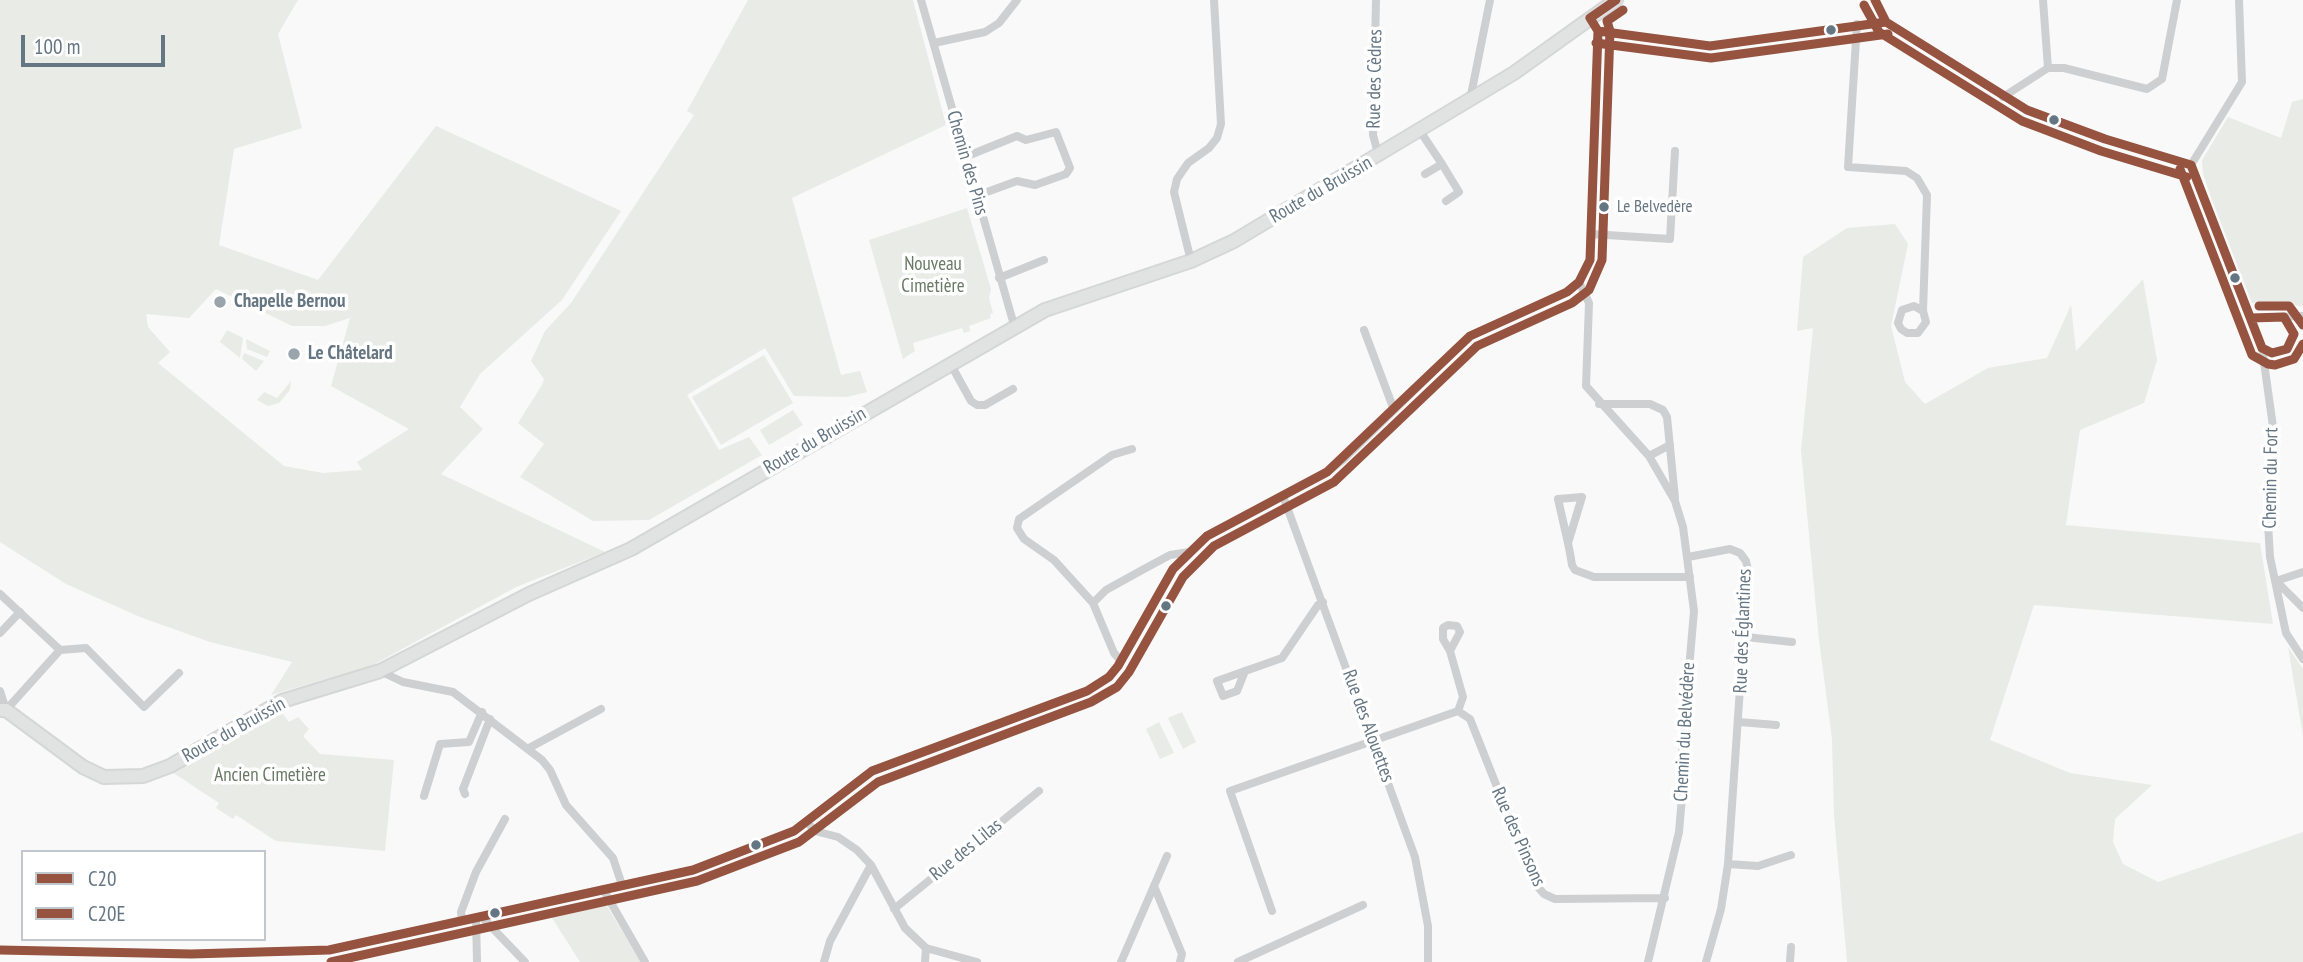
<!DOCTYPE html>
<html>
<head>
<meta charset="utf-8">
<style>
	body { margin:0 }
	#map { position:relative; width:2303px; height:962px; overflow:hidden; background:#f9f9f9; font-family:"PT Sans Narrow",sans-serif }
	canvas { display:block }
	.legend { position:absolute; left:21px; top:850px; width:245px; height:91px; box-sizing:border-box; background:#fff; border:2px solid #c1c8cd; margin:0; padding:9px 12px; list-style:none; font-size:21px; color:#657683 }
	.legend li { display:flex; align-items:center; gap:14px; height:35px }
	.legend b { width:35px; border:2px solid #c1c8cd }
	.scale { position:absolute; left:21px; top:35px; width:144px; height:32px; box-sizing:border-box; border:4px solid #657683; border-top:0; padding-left:9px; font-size:21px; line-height:24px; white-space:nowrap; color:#657683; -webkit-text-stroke:5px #fff; paint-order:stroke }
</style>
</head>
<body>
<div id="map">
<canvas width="2303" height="962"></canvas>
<ul class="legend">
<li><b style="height:9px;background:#965340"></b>C20</li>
<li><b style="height:9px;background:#965340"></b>C20E</li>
</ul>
<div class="scale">100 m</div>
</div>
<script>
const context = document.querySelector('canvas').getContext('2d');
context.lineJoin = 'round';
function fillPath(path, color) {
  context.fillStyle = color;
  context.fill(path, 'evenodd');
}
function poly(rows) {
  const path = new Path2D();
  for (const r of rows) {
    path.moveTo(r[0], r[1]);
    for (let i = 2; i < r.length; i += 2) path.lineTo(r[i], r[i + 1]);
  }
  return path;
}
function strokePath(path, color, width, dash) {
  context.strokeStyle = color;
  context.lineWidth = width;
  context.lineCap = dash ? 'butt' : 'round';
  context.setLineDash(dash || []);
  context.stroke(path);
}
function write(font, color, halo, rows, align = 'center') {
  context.font = font + ' "PT Sans Narrow",sans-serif';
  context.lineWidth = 7;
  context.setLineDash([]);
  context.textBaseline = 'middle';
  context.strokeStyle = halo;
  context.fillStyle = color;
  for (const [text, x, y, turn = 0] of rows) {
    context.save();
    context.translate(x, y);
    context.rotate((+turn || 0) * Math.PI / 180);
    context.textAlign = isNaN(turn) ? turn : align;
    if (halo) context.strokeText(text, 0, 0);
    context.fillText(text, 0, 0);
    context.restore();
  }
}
fillPath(poly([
	[0,0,298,0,278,34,302,128,234,149,219,245,318,280,436,126,621,211,562,300,480,374,460,407,483,429,441,474,605,552,516,587,371,666,271,695,292,662,210,642,140,617,66,584,0,542],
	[216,289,292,326,325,326,350,318,331,386,409,429,357,462,362,470,323,473,284,466,158,363,170,352,148,327,146,314,189,318],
	[748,0,913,0,946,125,792,198,841,375,860,371,867,392,847,397,794,396,765,348,687,395,719,450,749,437,762,455,649,520,593,521,520,477,544,444,518,423,542,385,544,379,531,361,545,331,571,303,694,115,687,111],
	[2303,99,2303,307,2283,302,2252,303,2212,200,2203,174,2202,160,2228,117,2281,138,2292,102],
	[967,208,991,289,989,298,993,313,990,314,991,318,969,326,970,331,964,333,962,328,913,343,915,351,903,359,869,240],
	[1895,224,1908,244,1891,326,1905,382,1925,404,1988,368,2047,358,2071,305,2076,351,2143,279,2157,360,2144,403,2080,430,2066,525,2260,543,2273,624,2034,605,1990,740,2070,773,2152,785,2115,819,2113,842,2123,864,2158,882,2303,832,2303,962,1847,962,1834,816,1832,739,1819,640,1801,450,1813,328,1797,331,1803,257,1847,228],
	[227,330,243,338,240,358,220,342],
	[246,339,270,351,267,357,247,349],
	[244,353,264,361,256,371,242,359],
	[764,355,793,403,721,445,692,397],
	[291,381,290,390,279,403,268,406,257,400,264,392,277,398],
	[793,410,803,425,769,445,760,430],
	[2288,647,2303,669,2303,736],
	[280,710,289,722,298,717,309,729,303,736,320,754,394,760,385,851,276,841,236,815,233,819,216,808,219,803,172,772],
	[1182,712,1196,742,1183,749,1168,718],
	[1159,722,1174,753,1160,759,1146,729],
	[599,898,605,903,641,962,580,962,547,910]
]), '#e8ebe6');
const secondary = poly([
	[0,710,6,710,83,767,104,777,143,776,170,766,282,701,380,671,529,594,631,549,1045,310,1191,261,1234,241,1514,73,1616,0]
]);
strokePath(secondary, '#d5d6d7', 16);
strokePath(poly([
	[921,0,1014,325],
	[1376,0,1373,135,1379,157],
	[1875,0,1886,22,2027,110,2105,139,2191,165],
	[2043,0,2048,68],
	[1857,24,1848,167,1906,171,1917,178,1927,195,1923,311,1926,322,1918,333,1907,333,1901,329,1898,323,1902,310,1914,306,1923,311],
	[1598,31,1710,46,1886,22],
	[934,43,985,32,999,23,1017,0],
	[2003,97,2048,68,2064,68,2147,89,2162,79,2177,0],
	[1470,100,1490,0],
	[1420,131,1442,164,1425,174],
	[965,157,1017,136,1026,140,1056,132,1070,168,1066,174,1035,185,1017,181,976,196],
	[1442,164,1459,192,1446,201],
	[2191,165,2262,348,2275,441,2268,523,2270,557,2286,633,2303,659],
	[2191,165,2242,82,2239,0],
	[1591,234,1670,239,1675,151],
	[1191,261,1174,192,1177,179,1188,163,1209,148,1217,138,1221,124,1214,0],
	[999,278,1044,260],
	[1579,282,1589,303,1586,386,1649,456,1675,501,1683,527,1694,611,1682,750,1684,774,1679,832,1648,962],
	[2251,318,2303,316],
	[1364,330,1394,410],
	[950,363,971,401,977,405,985,405,1013,389],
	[1599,404,1650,404,1663,410,1667,417,1675,498],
	[1649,456,1670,445],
	[1283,496,1415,857,1428,926,1428,962],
	[1568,543,1582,497,1558,499,1568,543,1570,553,1572,565,1575,570,1594,577,1690,577],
	[1688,557,1730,549,1740,553,1746,561,1748,570,1728,864,1721,909,1706,962],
	[2276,581,2303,608],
	[2276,581,2303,572],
	[0,594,60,650,6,710],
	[1093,603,1054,560,1024,539,1017,528,1019,519,1112,455,1132,449],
	[0,633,20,612],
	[1746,637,1792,642],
	[60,650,86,648,144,707,179,673],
	[1450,651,1443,639,1443,628,1448,625,1457,626,1460,632,1450,651,1463,697,1458,711],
	[1121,661,1114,653,1093,603,1106,590,1144,569,1170,555,1189,552],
	[380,671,403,682,453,692,542,760,550,770,566,805,613,858,622,885],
	[1245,671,1237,691,1223,696,1217,681,1282,658,1318,605,1323,602],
	[0,691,6,710],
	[1739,722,1776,725],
	[529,748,601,709],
	[465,794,463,789,490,719],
	[424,796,440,744,469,742,482,712],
	[807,822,815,831,838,837,857,850,871,865,905,928,926,948,977,962],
	[1728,864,1758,866,1791,855],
	[1154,886,1182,954,1180,962],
	[603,889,645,962],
	[894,909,1039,791],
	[1272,911,1230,791,1458,711,1470,719,1536,885,1544,894,1555,899,1665,898],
	[481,916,525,962],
	[476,917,477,962],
	[462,920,461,912,476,872,505,819],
	[0,950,191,954,329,950,693,870,794,831,872,771,1087,691,1109,677,1118,666,1173,569,1207,536,1327,472,1344,459,1470,336,1567,292,1579,282,1590,260,1598,31,1590,18],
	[824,962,830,941,871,865],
	[925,962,926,948],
	[1121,962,1167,856],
	[1238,962,1363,905],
	[1790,962,1791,947]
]), '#cecfd0', 8);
strokePath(secondary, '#e1e2e2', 12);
strokePath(poly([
	[1875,0,1886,22,2027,110,2105,139,2191,165],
	[1598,31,1710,46,1886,22],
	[2191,165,2262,348,2272,353,2287,349,2294,334,2284,317,2251,318],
	[0,950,191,954,329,950,693,870,794,831,872,771,1087,691,1109,677,1118,666,1173,569,1207,536,1327,472,1470,336,1567,292,1579,282,1590,260,1598,31,1590,18,1616,0]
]), '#965340', 9);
strokePath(poly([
	[1864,5,1879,32,2022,121,2101,151,2187,177],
	[1596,43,1711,58,1888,34],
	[2180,169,2252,355,2268,364,2275,365,2294,359,2303,344],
	[2259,306,2289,306,2303,325],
	[331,962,697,881,799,842,878,782,1091,702,1117,687,1129,672,1183,577,1214,546,1334,482,1477,346,1572,303,1589,290,1602,260,1610,31,1607,21,1623,10]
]), '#965340', 9);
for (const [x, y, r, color] of [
	[1831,30,6,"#657683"],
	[2054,120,6,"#657683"],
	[1604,207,6,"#657683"],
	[2235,278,6,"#657683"],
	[220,302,7,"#99a4ac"],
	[294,354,7,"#99a4ac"],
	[1166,606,6,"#657683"],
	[756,845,6,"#657683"],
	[495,913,6,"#657683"]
]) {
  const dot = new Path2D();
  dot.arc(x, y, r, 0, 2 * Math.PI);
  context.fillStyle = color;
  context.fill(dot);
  strokePath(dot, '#fff', 2.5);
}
write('17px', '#657683', '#fff', [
	["Le Belvedère",1617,207]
], 'left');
write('19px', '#657683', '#fff', [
	["Rue des Cèdres",1375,79,-89],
	["Chemin des Pins",967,163,74],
	["Route du Bruissin",1321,190,-30],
	["Route du Bruissin",815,441,-30],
	["Chemin du Fort",2271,478,-89],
	["Rue des Églantines",1743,631,-88],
	["Rue des Alouettes",1368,726,70],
	["Route du Bruissin",234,730,-29],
	["Chemin du Belvédère",1685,732,-87],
	["Rue des Pinsons",1518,837,66],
	["Rue des Lilas",966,850,-39]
]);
write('19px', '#687a64', '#fff', [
	["Nouveau",933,265],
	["Cimetière",933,287],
	["Ancien Cimetière",270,776]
]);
write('bold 19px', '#657683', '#fff', [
	["Chapelle Bernou",234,302],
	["Le Châtelard",308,354]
], 'left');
</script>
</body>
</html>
